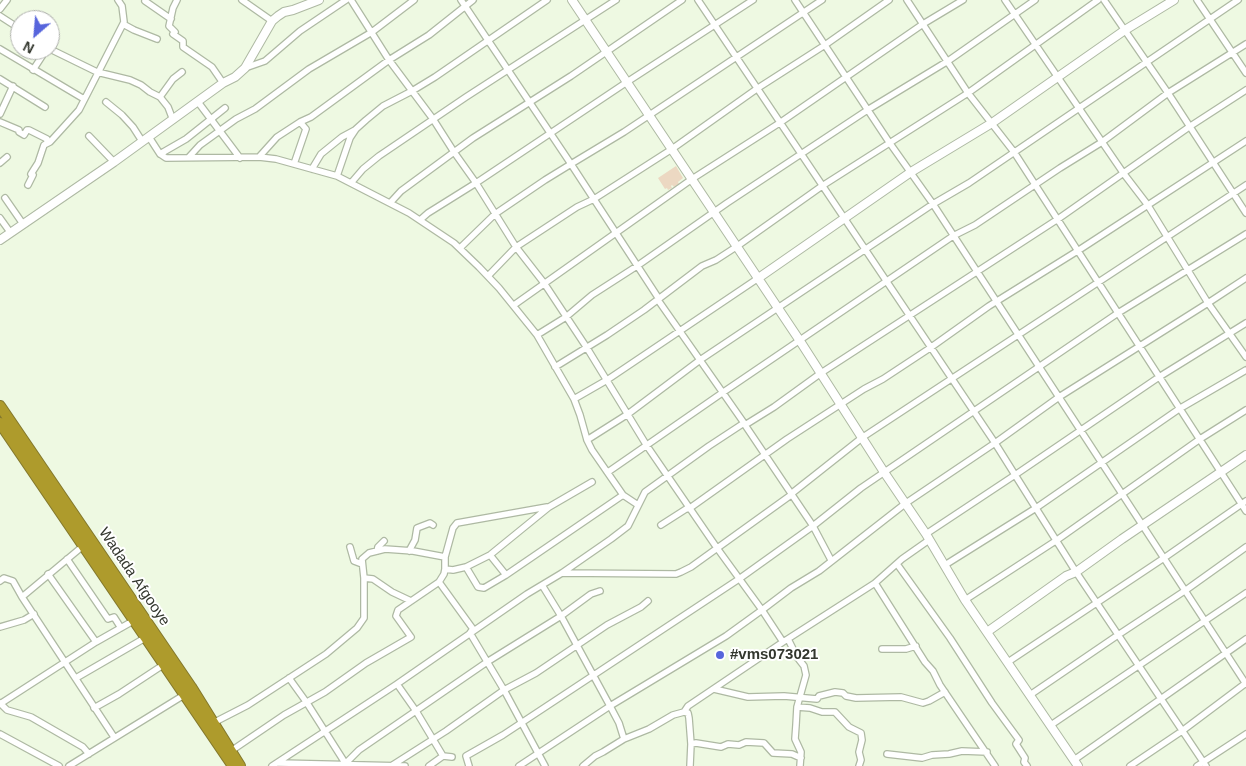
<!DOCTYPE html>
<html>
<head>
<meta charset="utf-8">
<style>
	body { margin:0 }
	#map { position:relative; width:1246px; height:766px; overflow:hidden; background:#eef9e2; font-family:Helvetica,sans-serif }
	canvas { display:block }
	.north { position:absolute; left:10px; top:10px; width:50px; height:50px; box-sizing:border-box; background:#fff; border:1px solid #adafab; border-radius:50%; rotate:207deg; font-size:14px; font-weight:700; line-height:20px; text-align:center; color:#33372e }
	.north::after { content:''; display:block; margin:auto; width:18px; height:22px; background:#5765dc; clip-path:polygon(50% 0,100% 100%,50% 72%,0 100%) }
</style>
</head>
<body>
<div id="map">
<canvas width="1246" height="766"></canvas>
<div class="north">N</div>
</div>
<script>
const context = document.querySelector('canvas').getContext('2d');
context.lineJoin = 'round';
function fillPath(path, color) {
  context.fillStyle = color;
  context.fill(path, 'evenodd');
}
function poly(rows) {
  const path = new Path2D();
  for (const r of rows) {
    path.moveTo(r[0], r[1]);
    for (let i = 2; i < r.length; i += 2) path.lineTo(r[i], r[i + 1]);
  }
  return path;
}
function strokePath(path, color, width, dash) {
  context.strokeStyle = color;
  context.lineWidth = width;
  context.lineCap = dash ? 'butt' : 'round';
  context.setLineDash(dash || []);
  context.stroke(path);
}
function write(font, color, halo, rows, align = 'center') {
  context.font = font + ' Helvetica,sans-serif';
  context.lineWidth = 4;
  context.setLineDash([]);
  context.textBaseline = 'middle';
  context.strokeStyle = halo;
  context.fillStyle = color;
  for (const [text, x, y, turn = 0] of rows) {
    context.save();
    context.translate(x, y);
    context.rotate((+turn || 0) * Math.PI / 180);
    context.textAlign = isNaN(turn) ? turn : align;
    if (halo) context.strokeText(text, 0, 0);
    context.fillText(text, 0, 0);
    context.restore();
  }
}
fillPath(poly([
	[676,166,683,178,678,182,679,184,674,187,672,185,671,186,672,188,668,190,667,188,665,189,658,178]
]), '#ecd8c2');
const street = poly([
	[177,0,173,8,169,26,175,32,173,34,183,41,183,47,212,67,223,83],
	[242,0,272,21],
	[351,0,389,60,433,119,454,152,476,183,516,247,544,283,587,348,647,446,717,548,762,610,726,636,610,706,519,766],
	[461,0,571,164,624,132,822,0],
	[698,0,995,443,1076,572,1206,766],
	[795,0,889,142,933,204,1246,684],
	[907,0,968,93,1014,152,1246,511],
	[1005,0,1124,174,1147,204,1208,303,1246,357],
	[1104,0,1168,93,1246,213],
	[1197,0,1246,73],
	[145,1,171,19],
	[0,9,7,0],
	[0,16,20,29],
	[123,24,134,30,157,39],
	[0,49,84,99],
	[50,49,97,72,130,80,141,85,150,92,160,97,168,107,173,120],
	[245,68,265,61,300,31,346,0],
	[33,70,46,50],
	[0,79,45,107],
	[160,97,173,79,182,72],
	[106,102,122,115,133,127,142,141],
	[198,102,240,158],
	[0,114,13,86],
	[0,122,19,130,19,132,24,135,27,130,29,130,47,139,47,143],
	[89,136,114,162],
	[149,137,160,154,166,158,259,157,276,159,337,176,409,213,454,243,479,267,499,288,537,335,574,399,580,415,587,440,592,450,623,495,638,505],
	[160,154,186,139,225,108],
	[189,157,200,145,236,119,255,109,309,69,372,32,414,0],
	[259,157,277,137,300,122,311,117,389,60,429,35,473,0],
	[0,163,7,157],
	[294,164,306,129,300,122],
	[312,169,321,154,342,137,355,130],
	[337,176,350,138,356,129,366,120,383,106,412,91,435,77,547,0],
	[351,183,363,169,379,156,466,97,616,0],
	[28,185,33,175,31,174,38,163,44,145,50,142,79,110,124,22,122,6,118,0],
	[5,198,23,224],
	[390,203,401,191,473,138,571,76,682,0],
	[0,218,10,232],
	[420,220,428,213,476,183,627,82,753,0],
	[460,248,495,214,545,180,571,164,659,299],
	[488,276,516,247,577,207,594,199,672,149,758,88,825,45,889,0],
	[658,300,744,423],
	[514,305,692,179,781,122,923,24,963,0],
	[537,335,566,317,592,295,637,266,727,203,869,109,948,61,1035,0],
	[555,367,607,335,644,310,702,266,716,260,736,247,822,186,968,93,1098,0],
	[574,399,607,380,757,279],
	[745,425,813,526,831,560],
	[587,440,628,414,700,360,933,204,969,183,1238,0],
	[608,472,722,393,953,236,975,225,1060,168,1102,142,1168,93,1246,44],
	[791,494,863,437,1246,185],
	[661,525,686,509,690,508,787,439,864,389,883,379,930,348,989,306,1079,250,1246,141],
	[926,534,1015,475,1159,377,1246,323],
	[83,546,22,597,114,737],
	[350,547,354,561,362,564],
	[377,551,378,547,384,541],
	[409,551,415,540,417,528,430,523,433,525],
	[490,555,506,575],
	[67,559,108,619,114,617,121,628],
	[897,564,950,638,992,703,1019,740,1016,744,1025,758,1024,762,1027,766],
	[945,565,1036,508,1179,409,1246,370],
	[466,567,478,587,484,588,506,575,623,495],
	[445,569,445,557,453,528,457,523,547,507],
	[562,573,676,574,681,572,691,567,791,495],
	[48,574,96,642],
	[0,581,4,578,13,581,22,597],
	[439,582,473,629,470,633,504,690,545,766],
	[875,583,925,662,933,671,940,685,995,766],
	[542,585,561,616,610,706,619,723,624,739],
	[965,600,1057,540,1200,439,1246,410],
	[411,601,392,592,373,579,364,578,362,559,369,553,385,549,413,551,445,557],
	[0,627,24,620,34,614],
	[788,639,797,657,804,666,806,675,797,707,796,725,795,739,801,752,800,766],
	[783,642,762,610,791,588,819,571,906,503,995,443,1059,397,1208,303,1246,278],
	[882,649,906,649,916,646],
	[1008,662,1164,558,1246,501],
	[76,678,145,638],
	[289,678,307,703,347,766],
	[397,684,416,711,443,756,452,757],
	[714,689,748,697,784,696,817,699,819,696,835,692,843,693,846,696,856,698,901,697,923,703,929,701,945,692],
	[1030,695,1118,635,1186,590,1246,547],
	[0,703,7,710,31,717,83,747,89,754],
	[0,704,96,642,133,621],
	[797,707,810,708,822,712,835,712,849,727,861,733,862,740,859,752,861,760,859,766],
	[94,708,119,694,163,665],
	[684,712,688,713,689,718,691,744,690,766],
	[213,723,248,705,326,654,357,628,364,618,364,578],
	[1051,725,1246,593],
	[0,734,59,766],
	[691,744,696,743,721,747,728,744,739,745,746,742,764,743,773,753,792,754,801,758],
	[231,751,284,715,325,692,366,663,411,637,396,616,398,610,439,582,444,574,445,569,453,570,466,567,490,555,549,507,592,482],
	[887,754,922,758,932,755,949,754,962,751,987,752],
	[1074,760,1246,639],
	[279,763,405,766],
	[345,764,359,750,487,662,561,616,591,594,600,591],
	[69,766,184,695],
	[272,766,397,684,527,594,562,573,611,539,628,526,645,492,709,446,744,423,745,425,774,407,821,373,1058,219,1189,127,1246,90],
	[391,766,446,731,504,690,536,673,607,625,641,607,648,601],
	[429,766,443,756],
	[469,766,466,756,503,735,739,579,813,526,861,488,1118,313,1246,234],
	[583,766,595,756,603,752,624,739,649,729,673,715,684,712,688,706,783,642,875,583,902,559,929,540],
	[1130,766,1182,731,1246,683],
	[1197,766,1246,734]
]);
const secondary = poly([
	[572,0,800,341,884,472,926,534,965,600,1078,766],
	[0,240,114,162,223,83,235,77,245,68,272,21,278,16,284,12,293,10,319,0],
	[757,279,911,172,992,123,1125,30,1174,0],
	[987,632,1066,576,1076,572,1122,539,1246,455]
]);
const highway = poly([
	[0,406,191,687,240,766],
	[0,423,233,766]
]);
strokePath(street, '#aeb9a3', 8);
strokePath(secondary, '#aeb9a3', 10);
strokePath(highway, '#83782d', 12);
strokePath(street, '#fff', 5.5);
strokePath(secondary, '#fff', 8);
strokePath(highway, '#ae9b2c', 10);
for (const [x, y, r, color] of [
	[720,655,5,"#5765dc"]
]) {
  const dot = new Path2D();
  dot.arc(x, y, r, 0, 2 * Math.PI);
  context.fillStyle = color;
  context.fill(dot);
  strokePath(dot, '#fff', 2);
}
write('15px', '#33372e', '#fff', [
	["Wadada Afgooye",134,577,56]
]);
write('bold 15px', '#33372e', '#fff', [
	["#vms073021",730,655]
], 'left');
</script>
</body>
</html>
